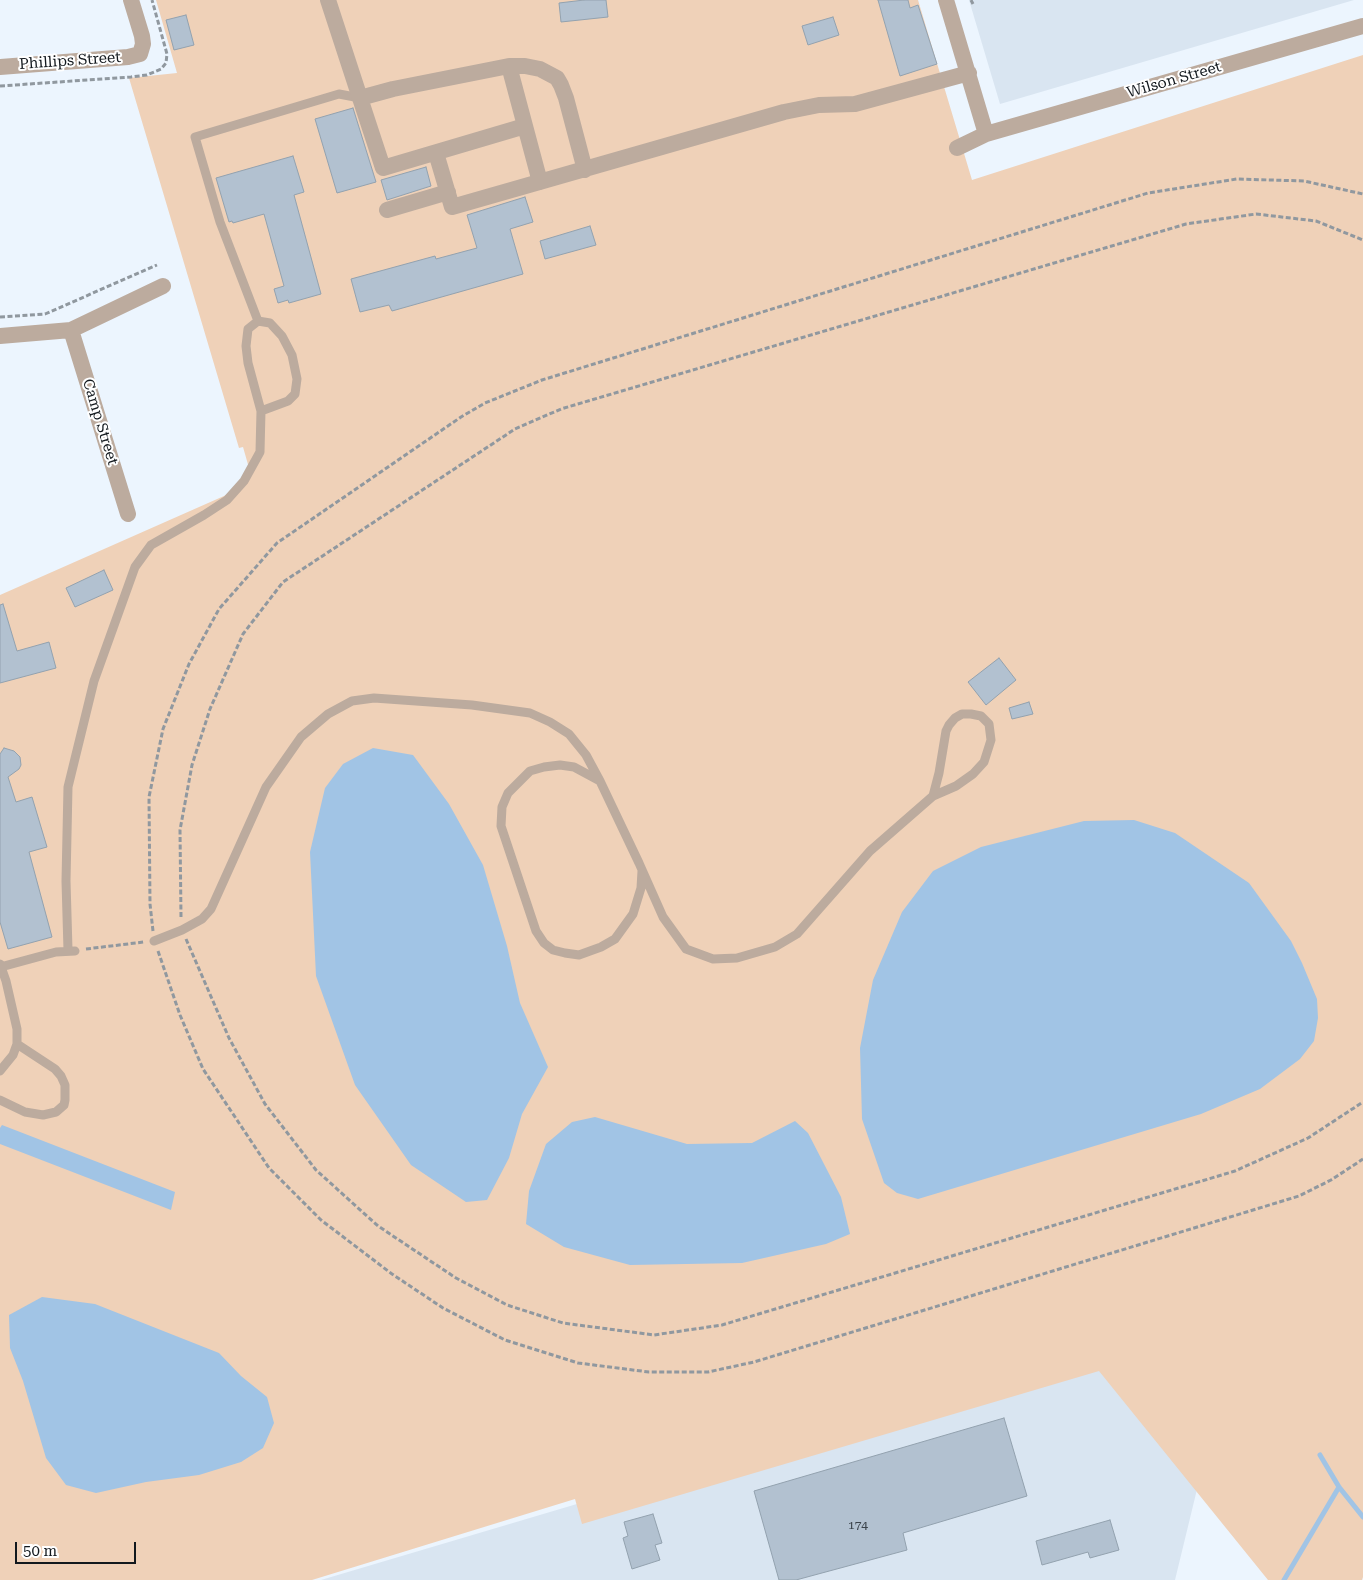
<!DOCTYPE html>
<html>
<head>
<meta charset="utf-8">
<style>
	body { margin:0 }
	#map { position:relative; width:1363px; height:1580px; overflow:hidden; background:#ecf5fe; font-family:"Roboto Serif",serif }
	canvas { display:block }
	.scale { position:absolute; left:15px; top:1542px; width:121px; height:22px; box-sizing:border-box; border:2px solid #12181d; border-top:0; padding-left:6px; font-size:15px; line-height:18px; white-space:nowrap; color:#12181d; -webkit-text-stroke:4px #fff; paint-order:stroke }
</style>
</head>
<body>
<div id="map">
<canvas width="1363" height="1580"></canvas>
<div class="scale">50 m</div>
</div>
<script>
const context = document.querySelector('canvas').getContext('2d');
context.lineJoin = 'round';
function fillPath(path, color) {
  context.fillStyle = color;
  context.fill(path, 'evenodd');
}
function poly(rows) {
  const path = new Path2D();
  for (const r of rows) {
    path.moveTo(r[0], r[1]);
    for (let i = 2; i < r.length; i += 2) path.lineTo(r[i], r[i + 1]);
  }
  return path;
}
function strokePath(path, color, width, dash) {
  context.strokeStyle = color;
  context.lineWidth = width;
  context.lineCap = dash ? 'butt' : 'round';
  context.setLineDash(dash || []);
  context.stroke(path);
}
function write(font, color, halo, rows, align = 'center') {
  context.font = font + ' "Roboto Serif",serif';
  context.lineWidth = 4;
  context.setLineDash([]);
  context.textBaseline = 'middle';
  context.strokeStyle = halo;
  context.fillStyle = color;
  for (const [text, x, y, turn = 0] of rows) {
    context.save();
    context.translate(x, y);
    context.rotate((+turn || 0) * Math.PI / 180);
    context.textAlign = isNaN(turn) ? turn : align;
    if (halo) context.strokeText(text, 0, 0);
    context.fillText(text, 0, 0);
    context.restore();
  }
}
fillPath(poly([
	[969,0,1354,0,1000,104],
	[1129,1340,1200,1477,1175,1580,321,1580]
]), '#d9e5f1');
fillPath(poly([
	[156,0,918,0,972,180,1363,55,1363,1577,1362,1580,1268,1580,1099,1371,582,1524,575,1499,312,1580,0,1580,0,595,233,492,249,468,243,447,239,448,129,78,177,73]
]), '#efd1b8');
fillPath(poly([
	[373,748,413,755,449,804,483,865,507,946,520,1003,548,1067,522,1114,509,1158,487,1200,466,1202,411,1165,355,1085,316,976,310,852,325,788,343,764],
	[1134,820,1175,833,1249,883,1291,941,1302,963,1317,999,1318,1018,1314,1041,1300,1059,1260,1089,1201,1114,918,1199,897,1193,884,1183,862,1119,860,1048,873,980,902,912,933,871,981,847,1084,821],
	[595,1117,687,1144,752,1143,795,1121,808,1133,841,1197,850,1234,826,1244,742,1263,630,1265,564,1247,526,1224,529,1191,546,1144,572,1122],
	[2,1125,175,1192,171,1210,0,1144,0,1128],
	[42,1297,95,1304,219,1353,241,1376,267,1397,274,1423,263,1448,241,1462,199,1475,146,1482,96,1493,66,1485,46,1458,23,1381,10,1348,9,1315]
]), '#a1c4e5');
strokePath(poly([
	[1320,1455,1339,1487,1363,1517],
	[1284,1580,1339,1487]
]), '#a1c4e5', 5);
const building = poly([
	[584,0,606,0,608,17,561,22,559,3,584,0],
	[878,0,908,0,910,8,918,5,937,64,900,76,878,0],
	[186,15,194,45,174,50,166,20,186,15],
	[833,17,839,35,808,45,802,26,833,17],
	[353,108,376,182,337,193,315,119,353,108],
	[293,156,304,192,294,195,321,294,289,303,288,300,278,303,274,289,284,286,264,214,233,223,232,221,229,222,216,178,293,156],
	[426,167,431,186,387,200,381,180,426,167],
	[525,197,533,222,510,229,523,274,392,311,389,305,360,312,351,279,435,256,436,259,477,248,467,215,525,197],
	[590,226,596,245,545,259,540,241,590,226],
	[104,570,113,590,75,607,66,588,104,570],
	[3,604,17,651,49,642,56,668,0,683,0,605,3,604],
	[999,658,1016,680,986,705,968,682,999,658],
	[1029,702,1033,714,1012,719,1009,708,1029,702],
	[4,748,14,751,20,757,21,765,19,769,8,777,16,802,32,797,47,847,29,852,52,937,8,949,0,922,0,754,4,748],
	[1004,1418,1027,1496,903,1533,907,1550,796,1580,779,1580,754,1491,1004,1418],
	[653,1514,662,1543,655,1545,660,1560,632,1569,623,1538,628,1536,624,1522,653,1514],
	[1110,1520,1119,1550,1090,1558,1088,1552,1042,1565,1036,1541,1110,1520]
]);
fillPath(building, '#b2c1d0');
strokePath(building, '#93a2af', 1);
strokePath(poly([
	[971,0,973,4],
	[0,86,131,77,147,75,161,69,166,63,167,54,152,0],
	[0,317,45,314,157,265],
	[181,917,180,830,192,765,210,709,243,634,283,582,515,429,561,409,1186,224,1256,214,1316,221,1363,240],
	[153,931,150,904,149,797,163,729,189,664,219,609,277,543,461,417,485,403,542,380,1148,193,1237,179,1304,181,1363,194],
	[186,939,229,1038,265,1104,316,1170,378,1226,456,1278,507,1305,563,1323,654,1335,722,1325,1235,1171,1308,1138,1363,1102],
	[86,949,144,942],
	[158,951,180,1015,203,1069,269,1168,321,1220,392,1274,443,1308,505,1340,578,1363,649,1372,708,1372,754,1362,1299,1196,1331,1180,1363,1159]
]), '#90989f', 3, [5, 2.5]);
strokePath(poly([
	[258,321,270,323,282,336,292,355,297,379,295,394,288,401,261,411],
	[600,781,574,767,560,765,544,767,530,771,508,793,502,807,501,826,536,931,544,943,553,950,565,953,579,955,601,947,615,939,633,914,641,888,642,871],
	[154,941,182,930,202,919,211,909,266,787,301,737,328,714,352,701,374,698,472,705,530,713,550,722,569,734,586,755,600,781,639,863,663,917,686,949,713,959,737,958,775,947,797,934,870,851,933,796,956,786,973,774,984,762,991,740,989,724,981,716,971,714,962,714,955,718,949,725,946,731,939,773,933,796],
	[68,950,66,881,68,787,94,681,135,567,151,545,204,515,227,500,244,481,260,452,261,411,248,363,246,346,248,329,258,321,220,222,195,137,339,94,360,98],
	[0,964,6,981,17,1029,17,1044,13,1055,0,1071],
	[1,967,56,952,75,951],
	[0,1100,25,1112,43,1115,56,1112,64,1105,65,1100,65,1085,61,1076,55,1069,17,1044]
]), '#bcab9e', 9);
strokePath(poly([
	[328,0,360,98,393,89,509,66,525,66,540,69,557,78,561,85,566,98,585,170],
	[946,0,986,134],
	[509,66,540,182],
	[0,67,128,57,140,54,143,44,142,36,131,0],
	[360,98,383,168,525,126],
	[957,148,986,134,1363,26],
	[436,153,452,207,784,112,819,105,855,104,969,73],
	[387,210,448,192],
	[71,330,128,514],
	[0,336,71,330,163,286]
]), '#bcab9e', 16);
write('12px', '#3a424a', null, [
	["174",858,1525]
]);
write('15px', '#12181d', '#fff', [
	["Phillips Street",70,61,-4],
	["Wilson Street",1174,80,-16],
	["Camp Street",100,422,73]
]);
</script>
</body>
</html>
